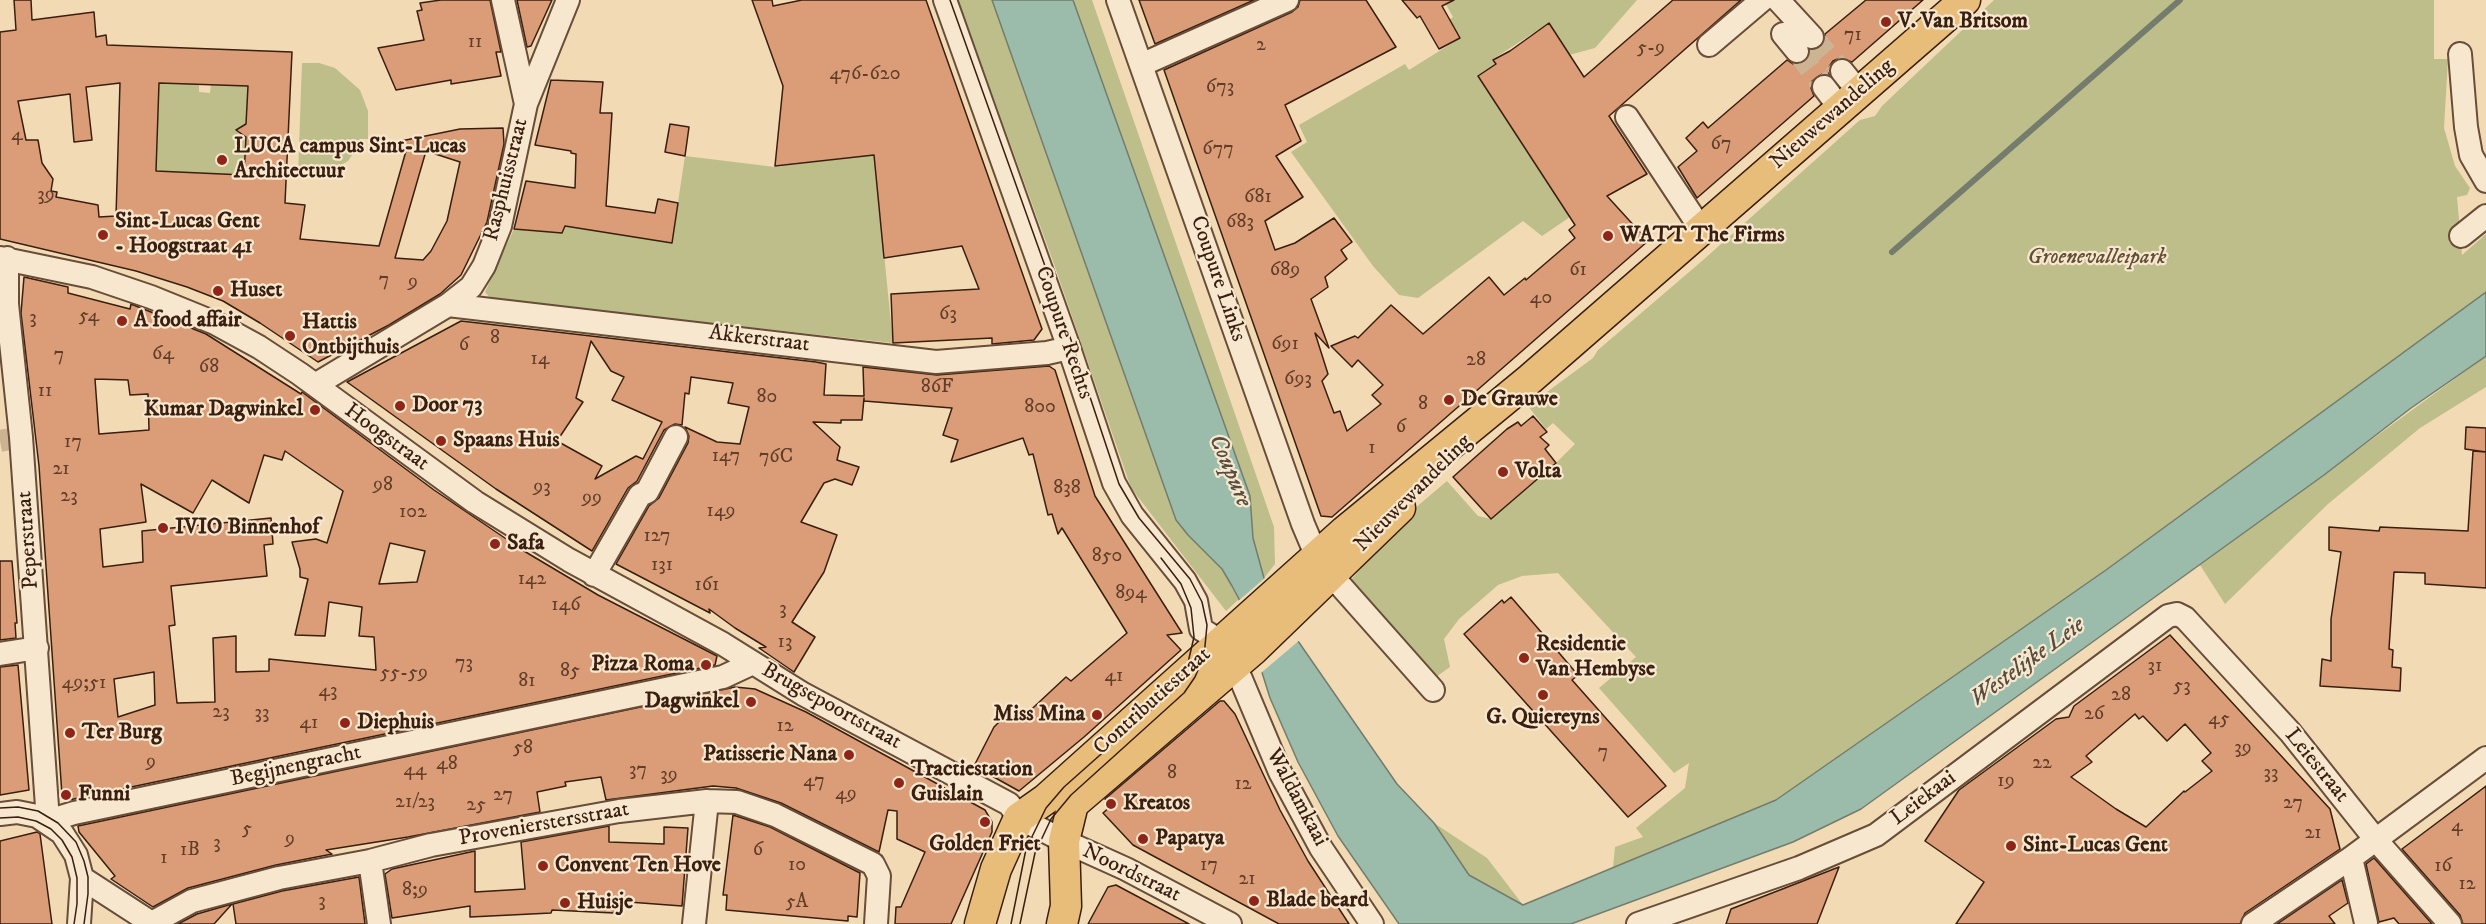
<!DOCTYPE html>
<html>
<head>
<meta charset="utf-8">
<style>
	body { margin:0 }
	canvas { display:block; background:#f1dab4 }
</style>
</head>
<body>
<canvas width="2486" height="924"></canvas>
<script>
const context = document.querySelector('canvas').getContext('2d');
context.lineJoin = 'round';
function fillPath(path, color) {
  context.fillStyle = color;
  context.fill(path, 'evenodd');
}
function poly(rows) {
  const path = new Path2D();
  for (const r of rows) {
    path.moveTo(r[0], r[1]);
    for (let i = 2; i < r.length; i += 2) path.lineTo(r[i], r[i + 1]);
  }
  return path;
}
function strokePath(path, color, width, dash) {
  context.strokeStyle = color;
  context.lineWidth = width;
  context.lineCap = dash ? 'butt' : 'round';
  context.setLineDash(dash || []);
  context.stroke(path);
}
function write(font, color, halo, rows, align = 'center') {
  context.font = font + ' "IM FELL DW Pica",serif';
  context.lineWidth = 4.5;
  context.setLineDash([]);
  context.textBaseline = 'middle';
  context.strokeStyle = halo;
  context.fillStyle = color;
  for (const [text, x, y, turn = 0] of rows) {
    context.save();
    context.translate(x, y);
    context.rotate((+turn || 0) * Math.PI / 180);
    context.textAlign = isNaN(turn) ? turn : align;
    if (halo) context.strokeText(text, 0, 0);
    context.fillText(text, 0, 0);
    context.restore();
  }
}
fillPath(poly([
	[958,0,992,0,1176,520,1188,535,1222,569,1239,599,1226,611,1131,488,1054,264],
	[1073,0,1092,0,1274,527,1275,564,1264,578,1253,538,1250,496],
	[1446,0,1637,0,1595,48,1569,55,1549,23,1493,59,1570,217,1542,236,1523,221,1418,298,1399,295,1373,266,1291,152,1307,142,1299,125,1405,64,1409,70,1460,38,1449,20,1453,17,1444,1],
	[1994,0,2434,0,2434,59,2448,59,2444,128,2455,166,2470,188,2467,195,2457,197,2462,255,2486,234,2486,292,2106,570,1776,800,1613,868,1615,847,1643,837,1636,828,1685,788,1689,763,1674,773,1599,688,1636,657,1558,573,1522,576,1498,585,1459,619,1444,639,1450,667,1433,679,1348,583,1414,509,1447,481,1478,516,1491,519,1556,463,1575,444,1553,423,1546,429,1528,406,1593,358,1598,350,1702,261,1860,120,1875,116,1882,106],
	[302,63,319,63,335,68,360,90,368,111,368,139,360,139,358,146,348,161,332,170,319,175,298,176],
	[159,83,199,84,199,92,210,93,211,85,248,86,244,175,156,171],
	[874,155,893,343,491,299,485,292,514,229,562,233,565,226,672,242,685,156,775,167],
	[2486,356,2486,387,2420,428,2328,504,2225,604,2200,565],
	[1434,823,1487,858,1523,905,1469,876]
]), '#bdbe8a');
const water = poly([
	[992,0,1073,0,1250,496,1253,538,1264,578,1298,641,1397,784,1434,823,1469,875,1523,905,1776,800,2106,570,2486,292,2486,356,2411,408,2324,475,1861,809,1793,842,1571,924,1399,924,1338,836,1298,762,1270,698,1239,599,1232,586,1222,569,1188,535,1176,520,992,0]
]);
fillPath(water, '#9bbbab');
strokePath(water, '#747c6d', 1.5);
fillPath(poly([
	[1266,577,1301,639,1261,673,1255,664,1237,602]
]), '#f1dab4');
strokePath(poly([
	[1892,252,2180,0]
]), '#747c6d', 6);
const building = poly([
	[14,0,31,0,32,20,94,12,96,37,106,35,107,45,292,52,285,203,305,205,300,239,379,246,406,151,405,145,396,142,460,129,503,128,504,144,487,222,461,275,440,294,389,325,318,362,260,323,223,301,187,287,136,271,0,239,0,32,16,30,14,0],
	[120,83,116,216,99,217,98,205,56,197,57,192,51,191,53,179,42,163,38,140,26,140,18,101,70,94,74,142,92,140,86,87,120,83],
	[159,83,248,86,246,124,236,130,246,137,244,175,156,171,159,83],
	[426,151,460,162,447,221,431,251,423,260,395,258,426,151],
	[441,0,490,0,501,52,496,52,501,76,451,84,451,80,396,90,378,48,424,40,417,11,422,10,420,3,441,0],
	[517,0,552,0,531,46,527,47,517,0],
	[752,0,772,0,773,6,802,0,926,0,1042,329,1034,340,992,344,992,338,893,343,891,294,979,289,962,246,884,258,874,155,775,166,783,86,752,0],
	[1139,0,1254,0,1155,44,1139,0],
	[1300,0,1366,0,1396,47,1285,105,1301,141,1276,156,1303,197,1265,221,1275,250,1295,243,1334,218,1352,242,1341,250,1347,259,1325,277,1328,287,1311,299,1329,348,1315,333,1328,374,1322,381,1334,413,1340,411,1347,431,1381,404,1372,395,1383,385,1358,360,1352,367,1331,346,1355,336,1358,338,1391,305,1423,334,1489,277,1504,295,1525,278,1526,280,1575,238,1569,230,1575,225,1478,76,1496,64,1493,60,1510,51,1549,23,1584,77,1673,0,1741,0,1609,116,1647,174,1607,196,1648,241,1332,517,1321,516,1164,70,1292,12,1298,7,1300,0],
	[1402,0,1454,0,1442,6,1460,38,1439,49,1420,16,1417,18,1402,0],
	[1866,0,1923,0,1852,62,1840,58,1833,61,1829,67,1829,75,1822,74,1812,81,1811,88,1814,96,1697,198,1678,167,1697,151,1686,138,1703,122,1708,128,1787,60,1793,64,1805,62,1810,50,1822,46,1825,40,1825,34,1866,0],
	[551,80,603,82,600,113,612,113,606,206,655,213,658,199,678,203,672,243,565,226,562,233,514,229,526,181,575,188,576,154,571,153,571,151,535,145,551,80],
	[670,124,689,127,685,156,665,152,670,124],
	[24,277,68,287,68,293,130,309,131,304,206,334,301,394,302,392,434,490,524,551,598,595,717,656,715,665,69,800,62,795,39,466,21,313,24,277],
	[95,379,128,380,130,395,148,394,149,430,99,434,95,379],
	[285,451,343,491,327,543,316,539,292,542,300,569,300,577,308,579,295,635,325,636,329,602,362,607,359,636,374,637,376,670,269,659,269,671,236,672,236,636,213,638,215,702,177,703,169,626,175,625,171,586,267,576,264,545,273,544,271,518,142,531,143,562,103,567,100,529,146,522,141,484,193,513,212,480,249,503,264,455,282,460,285,451],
	[390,543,425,551,417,582,379,584,390,543],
	[154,672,155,705,118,717,114,679,154,672],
	[461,321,816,362,826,364,824,395,864,396,863,367,937,375,1049,366,1055,370,1095,496,1182,633,1167,635,1181,650,1084,737,1019,791,974,766,994,727,1007,714,1020,720,1066,677,1071,681,1127,633,1062,528,1058,534,1052,514,1048,515,1033,454,1029,455,1023,438,951,462,958,440,943,435,952,408,864,401,864,398,862,420,841,420,841,423,813,422,840,447,837,460,859,467,852,485,835,479,824,483,801,522,837,535,824,572,792,622,815,637,794,672,759,648,766,647,735,628,709,609,710,613,616,564,649,506,659,498,688,443,689,436,685,427,717,442,740,444,749,407,728,403,733,383,691,377,689,394,685,393,682,425,675,424,664,430,637,481,628,488,592,551,496,489,347,382,461,321],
	[591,341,611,371,624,377,612,400,662,422,643,459,636,456,595,479,602,466,557,441,583,402,576,398,591,341],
	[1533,416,1547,432,1540,437,1549,445,1545,449,1556,463,1491,519,1453,477,1507,429,1518,422,1521,426,1533,416],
	[2466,427,2486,428,2486,452,2465,449,2466,427],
	[2473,451,2486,452,2486,588,2425,584,2425,573,2394,572,2389,649,2393,650,2392,667,2401,668,2400,691,2320,686,2322,659,2331,661,2331,619,2341,552,2329,550,2329,527,2379,531,2380,527,2468,531,2473,451],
	[0,561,12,561,17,623,15,623,16,638,0,640,0,561],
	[1511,597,1578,675,1572,680,1666,786,1628,817,1464,634,1502,600,1504,603,1511,597],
	[2170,635,2330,809,2340,849,2245,913,2240,924,1956,924,1984,882,1925,841,1959,790,2056,719,2069,717,2074,706,2170,635],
	[2135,714,2139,719,2143,716,2167,741,2185,724,2211,753,2202,761,2212,771,2185,792,2184,791,2146,827,2116,809,2071,777,2092,762,2086,756,2135,714],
	[18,665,29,790,0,795,0,667,18,665],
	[735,687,755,689,806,712,985,810,992,822,992,832,951,924,895,924,896,907,901,907,925,852,897,839,897,811,888,810,879,852,781,803,736,788,713,786,606,800,601,777,565,782,566,786,537,792,540,812,408,837,326,850,332,854,276,865,188,888,153,907,111,879,115,876,79,832,78,826,735,687],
	[1220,701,1224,701,1235,714,1280,810,1308,861,1349,924,1279,924,1133,845,1103,813,1111,806,1105,799,1220,701],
	[2486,786,2486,924,2463,924,2460,915,2402,849,2486,786],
	[733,815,770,827,860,873,857,917,848,916,848,921,726,910,727,895,723,895,733,815],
	[609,826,609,842,664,844,664,827,688,828,682,906,615,901,614,913,552,910,551,913,470,917,470,906,392,918,385,874,392,869,475,851,475,892,525,889,521,842,609,826],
	[37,832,40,834,52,924,0,924,0,841,37,832],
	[2374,858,2432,924,2399,924,2394,918,2379,922,2366,864,2374,858],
	[1839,867,1817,924,1726,924,1731,909,1839,867],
	[359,877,365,924,236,924,233,904,282,891,359,877],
	[2342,880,2348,903,2329,916,2335,924,2277,924,2342,880],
	[1116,885,1189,924,1088,924,1108,887,1116,885],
	[232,904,214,924,178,924,197,914,232,904]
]);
fillPath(building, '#da9d77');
strokePath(building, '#3a1e10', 1.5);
strokePath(poly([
	[1812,37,1842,71],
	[1797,51,1824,87],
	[0,441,21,437]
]), '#ccb493', 22, [22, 11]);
const minor = poly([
	[503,0,526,104],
	[945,0,1069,348,1114,483,1132,515,1185,581,1196,601,1201,629,1220,641],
	[1118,0,1303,524,1317,557],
	[1778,0,1812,37],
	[1783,34,1797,51],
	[1709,45,1762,0],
	[2460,54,2466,127,2471,155,2486,181],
	[1141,65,1287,0],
	[1842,71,1859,92],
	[1824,87,1840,108],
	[1627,117,1701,229],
	[2461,236,2486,216],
	[0,258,92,277,151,297,215,323,259,347,300,374,475,502,569,560,723,644,803,694,1009,804,1019,818,1064,841,1126,869,1230,924],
	[7,258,7,304,21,437,48,821],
	[448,305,936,362,1047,353,1069,348],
	[315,385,448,305,471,287,484,266,500,226,526,104,568,0],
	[594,575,640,495,647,492,676,437],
	[1332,576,1433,690],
	[0,654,37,648],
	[1235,665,1280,772,1321,848,1372,924],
	[0,814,17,812,37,816,62,833,76,855,82,878,79,924],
	[48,821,74,813,723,677,753,663],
	[2351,858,2366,923],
	[370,861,379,924],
	[82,878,153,924],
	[152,923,192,901,279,878,370,861,431,845,619,811,707,801,737,802,775,815,873,864,879,876,876,924],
	[694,924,707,801],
	[1638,924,1799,868,1876,835,2168,616,2177,614,2185,618,2290,732,2376,840,2450,924],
	[2253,924,2351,858,2486,758]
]);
const major = poly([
	[980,924,996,869,1019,818,1046,799,1345,531,1530,379,1965,0],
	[1062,924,1066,906,1064,841,1073,804,1254,649,1400,508]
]);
strokePath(minor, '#684d39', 26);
strokePath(major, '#3a1e10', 33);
strokePath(minor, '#f6e7ce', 22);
strokePath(major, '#e8bd7a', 30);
strokePath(poly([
	[950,0,1065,322,1119,484,1139,518,1190,579,1202,602,1207,625,1204,656,1195,677,1184,693,1071,795,1051,819,1035,853,1020,924],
	[0,808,18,807,38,811,58,823,76,842,84,861,88,877,88,894,84,924],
	[0,818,18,817,36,821,51,829,62,840,72,857,77,878,77,904,74,924],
	[1011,924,1026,849,1046,808,1064,787,1171,692,1187,667,1194,637,1191,608,1181,584,1161,558]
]), '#3a1e10', 1.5);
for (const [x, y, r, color] of [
	[1886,22,6,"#8f2418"],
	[222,160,6,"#8f2418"],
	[103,235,6,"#8f2418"],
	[1608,236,6,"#8f2418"],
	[218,291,6,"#8f2418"],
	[122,321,6,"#8f2418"],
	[290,336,6,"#8f2418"],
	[1449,400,6,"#8f2418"],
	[400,406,6,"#8f2418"],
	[315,410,6,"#8f2418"],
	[441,441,6,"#8f2418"],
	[1503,472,6,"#8f2418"],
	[163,528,6,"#8f2418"],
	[495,544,6,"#8f2418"],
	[1524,658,6,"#8f2418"],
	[706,665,6,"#8f2418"],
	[1543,695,6,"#8f2418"],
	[751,702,6,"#8f2418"],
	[1097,715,6,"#8f2418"],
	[345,723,6,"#8f2418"],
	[70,733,6,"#8f2418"],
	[849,755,6,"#8f2418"],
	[899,783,6,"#8f2418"],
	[66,795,6,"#8f2418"],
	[1111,804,6,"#8f2418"],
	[985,822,6,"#8f2418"],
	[1143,839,6,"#8f2418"],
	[2011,846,6,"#8f2418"],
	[543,866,6,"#8f2418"],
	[1254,901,6,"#8f2418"],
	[565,903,6,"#8f2418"]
]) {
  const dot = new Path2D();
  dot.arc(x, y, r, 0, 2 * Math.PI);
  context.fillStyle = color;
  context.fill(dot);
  strokePath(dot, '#f6e7ce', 2);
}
write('20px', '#623e2a', null, [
	["71",1853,36],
	["11",475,43],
	["2",1261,46],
	["5-9",1651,49],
	["476-620",865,75],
	["673",1220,88],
	["4",17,136],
	["67",1721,145],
	["677",1218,150],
	["39",46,196],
	["681",1258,198],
	["683",1240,223],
	["689",1285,271],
	["61",1578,271],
	["7",384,281],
	["9",413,283],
	["40",1541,299],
	["63",948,315],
	["54",89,317],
	["3",33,319],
	["8",495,339],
	["691",1285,345],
	["6",464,346],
	["64",163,355],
	["7",59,356],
	["14",540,360],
	["28",1476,361],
	["68",209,368],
	["693",1298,380],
	["86F",937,388],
	["11",45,392],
	["80",767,398],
	["8",1423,405],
	["800",1040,408],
	["6",1401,428],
	["17",73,443],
	["1",1372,449],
	["147",726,457],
	["76C",776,458],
	["21",61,470],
	["98",383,486],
	["93",542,488],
	["838",1067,489],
	["23",69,497],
	["99",592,499],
	["149",721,512],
	["102",413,513],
	["127",657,537],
	["850",1107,557],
	["131",662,566],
	["142",532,580],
	["161",707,586],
	["894",1131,594],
	["146",566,606],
	["3",783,610],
	["13",785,643],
	["73",464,664],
	["31",2155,667],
	["85",570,672],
	["55-59",404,674],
	["41",1114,677],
	["81",527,682],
	["49;51",84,684],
	["53",2182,687],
	["43",328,692],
	["28",2121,696],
	["23",221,713],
	["33",262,714],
	["26",2094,715],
	["45",2219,720],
	["41",309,724],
	["12",785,727],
	["58",523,749],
	["39",2243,749],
	["7",1603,753],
	["9",151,763],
	["22",2042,764],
	["48",447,765],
	["44",415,771],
	["37",638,771],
	["8",1172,774],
	["33",2271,774],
	["39",669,776],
	["47",814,782],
	["19",2006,782],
	["12",1243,785],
	["49",846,795],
	["27",503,796],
	["21/23",415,803],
	["27",2293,804],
	["25",476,806],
	["4",2457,827],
	["5",247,830],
	["21",2313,834],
	["9",290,840],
	["3",217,844],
	["1B",190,851],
	["6",758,851],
	["1",164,859],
	["10",797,866],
	["17",1209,866],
	["16",2443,867],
	["21",1247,880],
	["12",2467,885],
	["8;9",415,891],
	["3",322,902],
	["5A",797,903]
]);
write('bold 22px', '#3a1e10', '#f6e7ce', [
	["V. Van Britsom",1898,22],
	["LUCA campus Sint-Lucas",234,147],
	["Architectuur",234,172],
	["Sint-Lucas Gent",115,222],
	["- Hoogstraat 41",115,247],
	["WATT The Firms",1620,236],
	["Huset",230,291],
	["A food affair",134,321],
	["Hattis",302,323],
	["Ontbijthuis",302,348],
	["De Grauwe",1461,400],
	["Door 73",412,406],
	["Kumar Dagwinkel",303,410,"right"],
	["Spaans Huis",453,441],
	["Volta",1515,472],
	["IVIO Binnenhof",175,528],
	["Safa",507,544],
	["Residentie",1536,645],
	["Van Hembyse",1536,670],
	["Pizza Roma",694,665,"right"],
	["Dagwinkel",739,702,"right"],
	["Miss Mina",1085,715,"right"],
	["G. Quiereyns",1543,718,"center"],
	["Diephuis",357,723],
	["Ter Burg",82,733],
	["Patisserie Nana",837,755,"right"],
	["Tractiestation",911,770],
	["Guislain",911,795],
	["Funni",78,795],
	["Kreatos",1123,804],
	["Papatya",1155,839],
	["Golden Friet",985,845,"center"],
	["Sint-Lucas Gent",2023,846],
	["Convent Ten Hove",555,866],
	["Blade beard",1266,901],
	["Huisje",577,903]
], 'left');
write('22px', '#3a1e10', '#f6e7ce', [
	["Nieuwewandeling",1833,115,-41],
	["Rasphuisstraat",507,180,-76],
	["Coupure Links",1217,279,71],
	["Coupure Rechts",1063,333,71],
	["Akkerstraat",759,340,7],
	["Hoogstraat",386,438,36],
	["Nieuwewandeling",1414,494,-45],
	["Peperstraat",29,540,-94],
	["Contributiestraat",1153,702,-42],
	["Brugsepoortstraat",831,707,29],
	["Leiestraat",2316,766,51],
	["Begijnengracht",296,767,-12],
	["Waldamkaai",1296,798,62],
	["Leiekaai",1924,799,-37],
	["Provenierstersstraat",544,825,-10],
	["Noordstraat",1131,874,26]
]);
write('italic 22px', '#614e35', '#f6e7ce', [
	["Groenevalleipark",2097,258]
]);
write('italic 24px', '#574d3e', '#f6e7ce', [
	["Coupure",1229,471,67],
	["Westelijke Leie",2028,663,-36]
]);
</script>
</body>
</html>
